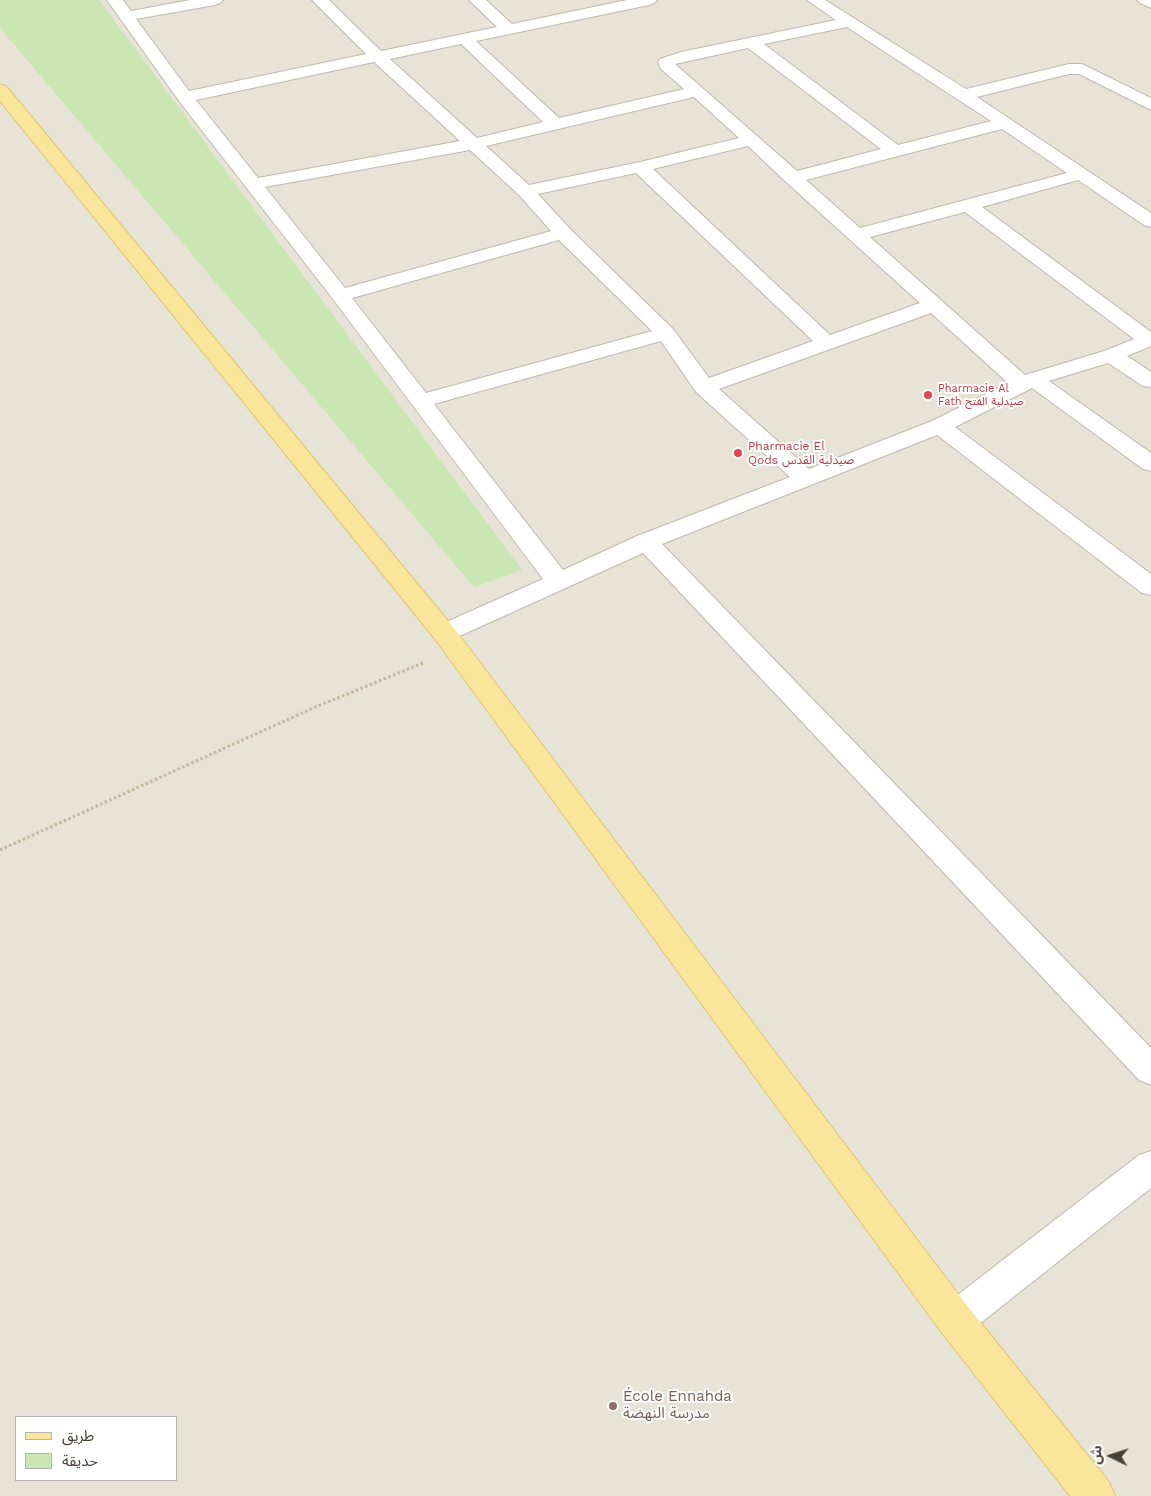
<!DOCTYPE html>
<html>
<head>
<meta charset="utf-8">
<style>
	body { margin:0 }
	#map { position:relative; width:1151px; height:1496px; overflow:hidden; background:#f3f1e8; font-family:"Work Sans","Noto Sans Arabic",sans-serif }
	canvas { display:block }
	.legend { position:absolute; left:15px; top:1416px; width:162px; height:65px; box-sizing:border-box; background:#fff; border:1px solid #b5b3af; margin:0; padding:6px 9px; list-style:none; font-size:15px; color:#464137 }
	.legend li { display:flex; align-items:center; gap:10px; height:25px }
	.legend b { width:25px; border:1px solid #b5b3af }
	.north { position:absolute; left:1086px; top:1431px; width:50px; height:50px; -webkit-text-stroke:4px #fff; paint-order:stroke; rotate:274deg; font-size:14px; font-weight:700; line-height:20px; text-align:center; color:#464137 }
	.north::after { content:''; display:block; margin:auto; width:18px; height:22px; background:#464137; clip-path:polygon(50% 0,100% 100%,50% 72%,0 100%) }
</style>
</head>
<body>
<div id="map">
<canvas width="1151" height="1496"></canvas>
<ul class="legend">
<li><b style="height:6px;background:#fae69a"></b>طريق</li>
<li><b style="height:14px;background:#cae6b2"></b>حديقة</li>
</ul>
<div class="north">ش</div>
</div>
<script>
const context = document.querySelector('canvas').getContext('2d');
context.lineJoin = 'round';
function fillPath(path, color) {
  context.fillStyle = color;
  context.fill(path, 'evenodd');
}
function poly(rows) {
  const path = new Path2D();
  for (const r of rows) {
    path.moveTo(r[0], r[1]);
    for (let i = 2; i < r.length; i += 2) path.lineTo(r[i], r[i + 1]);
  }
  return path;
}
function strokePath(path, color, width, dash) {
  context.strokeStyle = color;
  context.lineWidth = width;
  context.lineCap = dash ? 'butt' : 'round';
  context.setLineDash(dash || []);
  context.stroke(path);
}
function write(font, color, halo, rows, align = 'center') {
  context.font = font + ' "Work Sans","Noto Sans Arabic",sans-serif';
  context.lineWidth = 4;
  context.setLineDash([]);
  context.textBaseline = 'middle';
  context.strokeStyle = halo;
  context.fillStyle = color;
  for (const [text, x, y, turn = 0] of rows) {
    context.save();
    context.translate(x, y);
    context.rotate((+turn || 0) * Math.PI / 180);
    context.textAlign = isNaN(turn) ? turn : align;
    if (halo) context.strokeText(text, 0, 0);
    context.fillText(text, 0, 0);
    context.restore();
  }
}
fillPath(poly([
	[0,0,1151,0,1151,1496,0,1496],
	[16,1417,176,1417,176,1480,16,1480]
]), '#e7e3d6');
fillPath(poly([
	[0,0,99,0,522,570,474,587,0,28]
]), '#cae6b2');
const minor = poly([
	[107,0,123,0,131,11,190,0,223,0,220,3,215,5,136,19,189,91,366,54,312,0,329,0,381,51,497,27,469,0,486,0,512,24,627,0,657,0,654,3,649,5,476,41,559,118,684,89,661,69,658,62,660,59,681,52,836,20,807,0,825,0,966,89,1069,64,1082,64,1151,98,1151,110,1079,74,1069,74,977,97,1151,213,1151,227,1144,225,1078,180,982,207,1151,332,1151,346,1127,356,1151,372,1151,387,1143,386,1108,363,1049,381,1151,453,1151,471,1143,469,1032,388,955,427,1151,574,1151,595,1142,593,937,435,662,544,1151,1048,1151,1085,1139,1080,643,553,453,639,444,642,435,639,431,633,435,627,543,579,333,299,179,101,107,0],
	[847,27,957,99,991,121,898,145,764,44,847,27],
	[461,44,543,122,477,138,390,59,461,44],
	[748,48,881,149,797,171,675,64,748,48],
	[374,62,460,141,258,178,196,100,374,62],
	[694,97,739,138,640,162,529,185,486,146,694,97],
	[1002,129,1067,173,860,228,806,180,1002,129],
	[748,146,786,182,920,303,830,335,653,169,748,146],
	[470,150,519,195,551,231,345,288,265,187,470,150],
	[636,173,813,341,709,378,673,329,570,229,538,194,636,173],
	[965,212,1134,339,1104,351,1025,375,870,237,965,212],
	[559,240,652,331,426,393,352,298,559,240],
	[931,313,1008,383,932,421,809,469,719,389,931,313],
	[661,341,696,392,790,477,637,536,563,570,434,404,661,341],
	[1137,0,1151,0,1151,8,1140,3,1137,0],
	[1151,1151,1151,1188,968,1333,955,1338,942,1333,937,1320,942,1307,1139,1155,1151,1151]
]);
const major = poly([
	[0,85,6,86,453,627,968,1307,1109,1482,1115,1496,1070,1496,942,1333,435,639,0,101,0,85]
]);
strokePath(minor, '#beb9ab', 2);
strokePath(major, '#dfc56a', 2);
strokePath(poly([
	[0,850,313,708,423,663]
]), '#bfb69d', 3, [2.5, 2.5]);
fillPath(minor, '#fff');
fillPath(major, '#fae69a');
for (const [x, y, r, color] of [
	[928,395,5,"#e0444e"],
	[738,453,5,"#e0444e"],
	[613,1406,5,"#8d6e63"]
]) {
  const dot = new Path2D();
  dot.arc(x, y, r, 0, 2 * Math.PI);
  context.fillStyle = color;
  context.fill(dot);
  strokePath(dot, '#fff', 2);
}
write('11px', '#be3a42', '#fff', [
	["Pharmacie Al",938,389],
	["Fath صيدلية الفتح",938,402]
], 'left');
write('12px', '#be3a42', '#fff', [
	["Pharmacie El",748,446],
	["Qods صيدلية القدس",748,460]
], 'left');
write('15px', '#785e54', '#fff', [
	["École Ennahda",623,1397],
	["مدرسة النهضة",623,1414]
], 'left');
</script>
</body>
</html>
